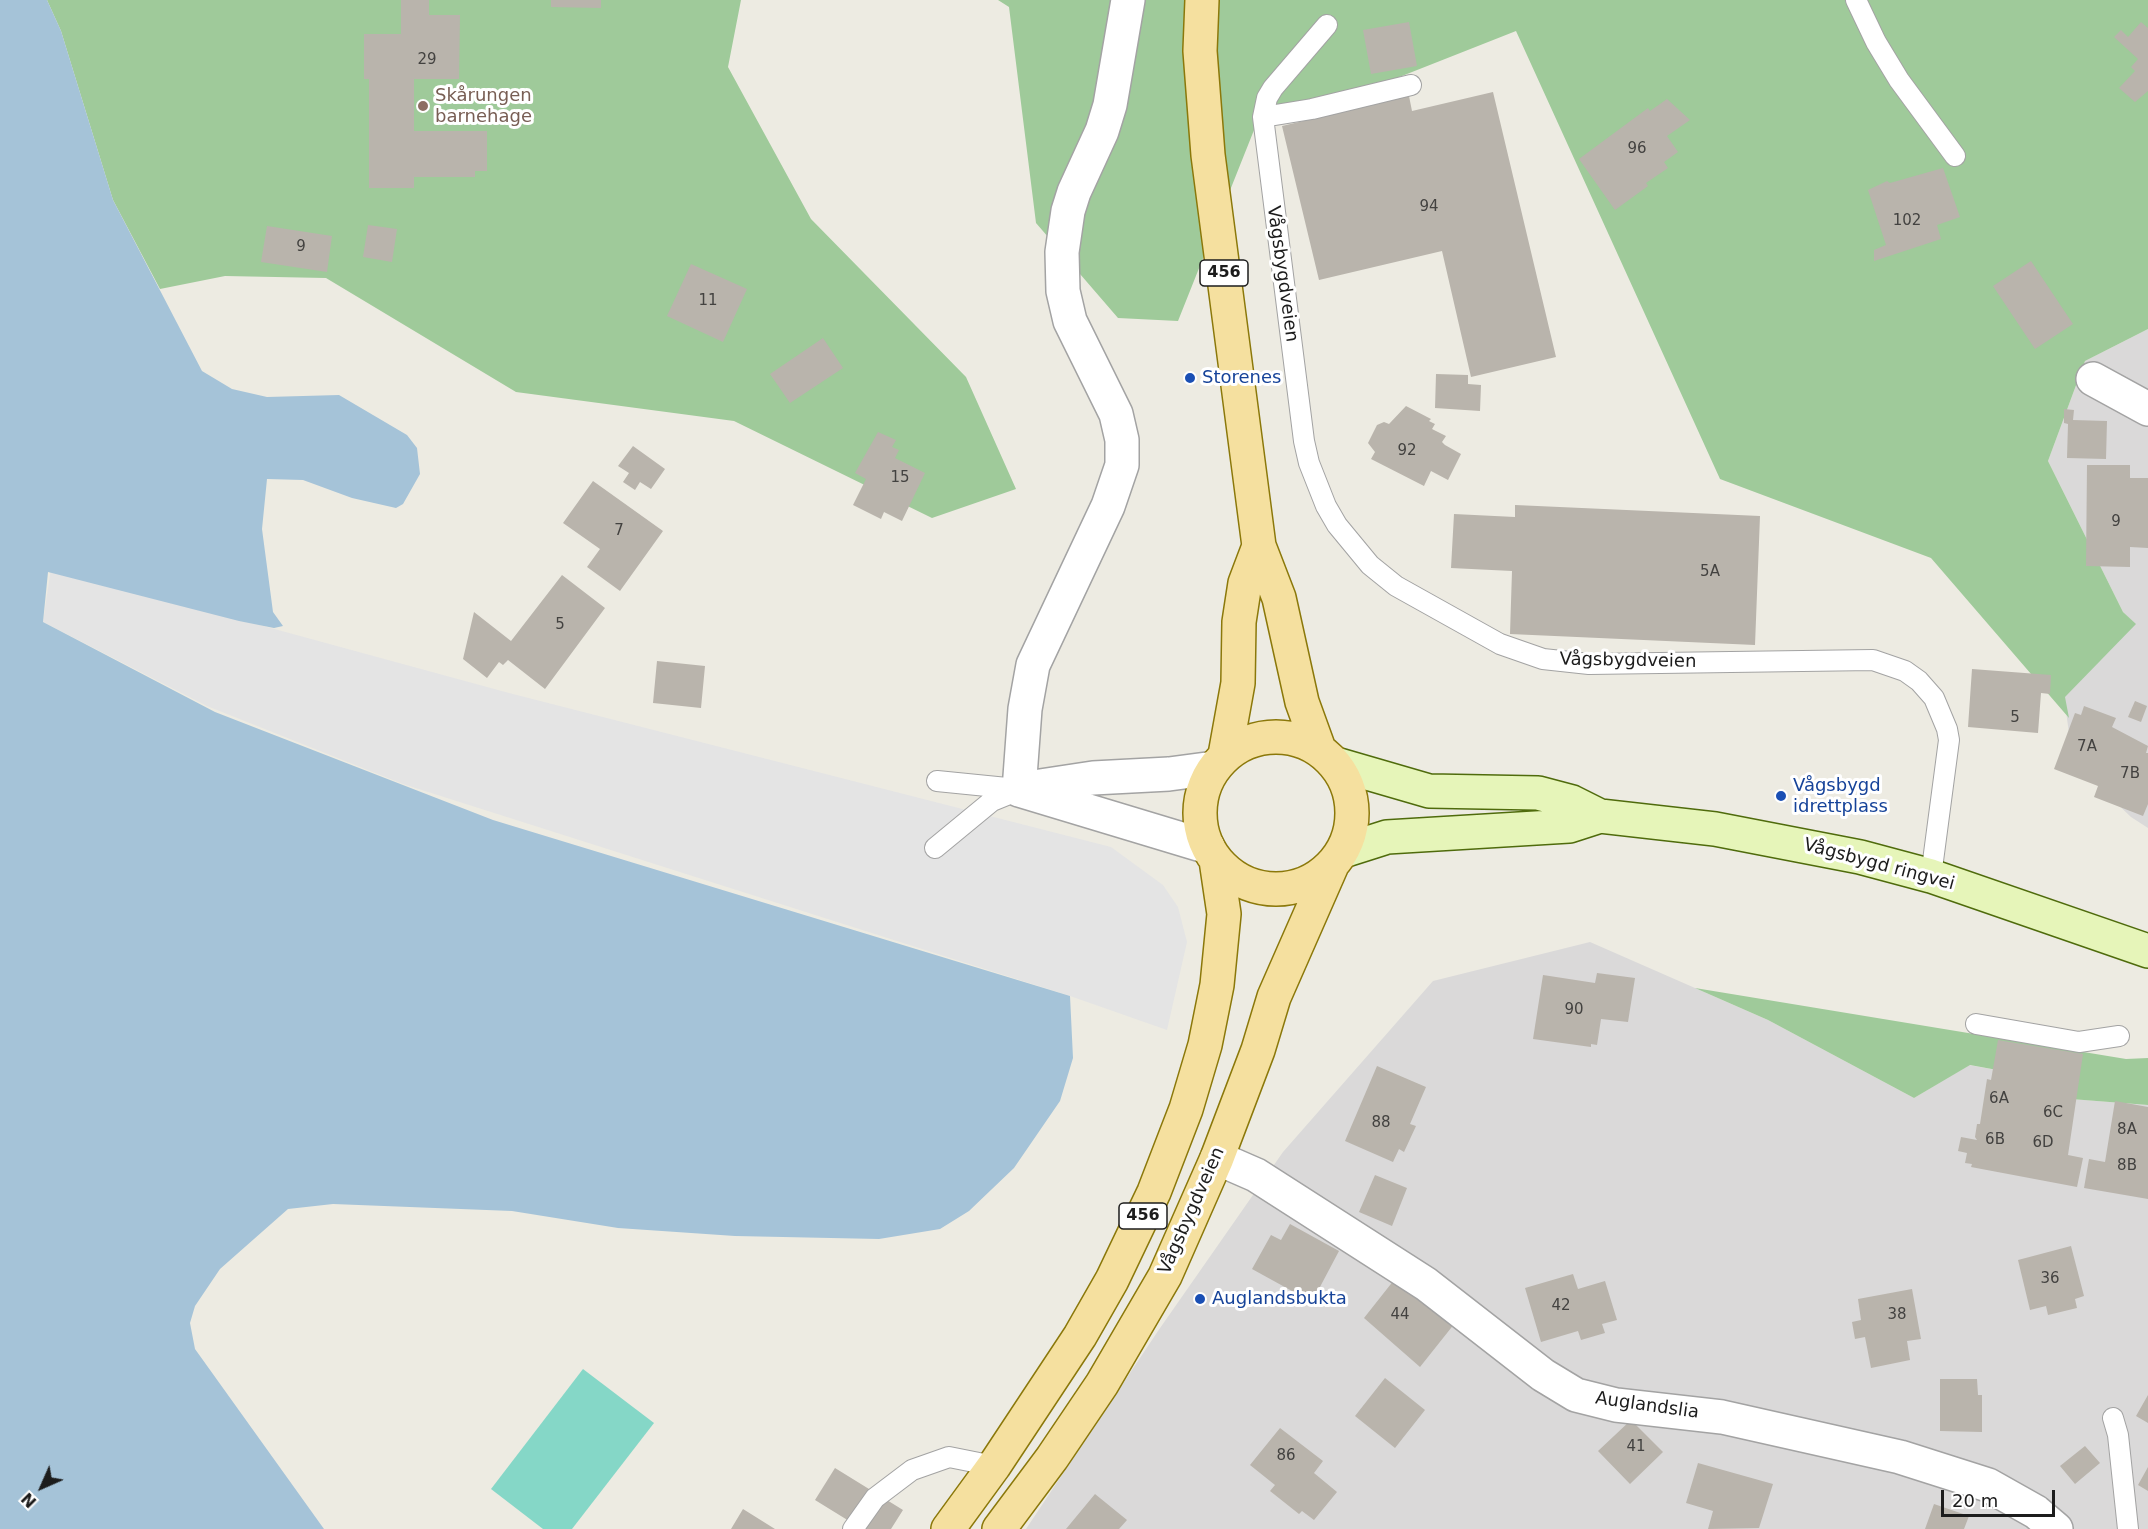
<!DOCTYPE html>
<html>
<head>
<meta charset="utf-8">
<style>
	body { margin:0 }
	#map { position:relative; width:2148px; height:1529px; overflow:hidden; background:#edebe2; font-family:"DejaVu Sans",sans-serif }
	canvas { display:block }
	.north { position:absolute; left:12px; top:1457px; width:60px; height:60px; -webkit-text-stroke:4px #fff; paint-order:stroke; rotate:225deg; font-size:16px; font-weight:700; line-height:24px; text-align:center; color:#1c1c1c }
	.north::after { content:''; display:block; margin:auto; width:21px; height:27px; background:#1c1c1c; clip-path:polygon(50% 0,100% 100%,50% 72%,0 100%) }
	.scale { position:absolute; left:1941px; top:1490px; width:114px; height:27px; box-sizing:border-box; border:3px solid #1c1c1c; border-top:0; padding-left:8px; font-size:18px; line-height:21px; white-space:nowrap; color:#1c1c1c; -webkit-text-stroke:4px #fff; paint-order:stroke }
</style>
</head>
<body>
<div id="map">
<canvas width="2148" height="1529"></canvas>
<div class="north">N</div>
<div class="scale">20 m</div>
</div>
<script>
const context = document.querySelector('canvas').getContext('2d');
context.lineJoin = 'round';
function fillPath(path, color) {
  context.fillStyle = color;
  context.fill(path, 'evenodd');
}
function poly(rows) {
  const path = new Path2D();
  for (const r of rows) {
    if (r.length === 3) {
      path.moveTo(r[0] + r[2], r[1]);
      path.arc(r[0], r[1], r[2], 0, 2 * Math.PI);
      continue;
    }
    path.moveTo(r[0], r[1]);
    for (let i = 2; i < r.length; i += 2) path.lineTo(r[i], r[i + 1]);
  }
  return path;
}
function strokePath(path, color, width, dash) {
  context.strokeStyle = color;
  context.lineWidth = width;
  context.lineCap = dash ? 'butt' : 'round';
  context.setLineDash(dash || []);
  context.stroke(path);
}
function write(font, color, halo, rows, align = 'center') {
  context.font = font + ' "DejaVu Sans",sans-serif';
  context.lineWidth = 6;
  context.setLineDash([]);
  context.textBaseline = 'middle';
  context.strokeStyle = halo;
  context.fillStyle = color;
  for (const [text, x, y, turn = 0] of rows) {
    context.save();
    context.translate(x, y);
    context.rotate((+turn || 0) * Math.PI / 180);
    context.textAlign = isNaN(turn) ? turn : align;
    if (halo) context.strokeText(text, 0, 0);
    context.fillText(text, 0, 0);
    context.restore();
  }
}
fillPath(poly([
	[2148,329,2148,828,2131,817,2073,762,2064,697,2135,624,2123,612,2048,461,2085,361],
	[1590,942,1768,1020,1914,1098,1969,1065,2030,1076,2071,1099,2148,1105,2148,1529,1026,1529,1158,1331,1283,1152,1433,981]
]), '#dad9d9');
fillPath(poly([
	[47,0,741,0,728,67,811,219,966,377,1016,489,932,518,734,421,516,392,326,278,225,276,160,289,113,200,61,31],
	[998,0,2148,0,2148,329,2085,361,2048,461,2123,612,2136,624,2065,697,2069,718,1931,558,1720,479,1516,31,1336,102,1260,115,1178,321,1118,318,1036,223,1009,7],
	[1695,988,2126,1059,2148,1058,2148,1105,2071,1099,2030,1076,1970,1065,1914,1098,1768,1020]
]), '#9fca9a');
fillPath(poly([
	[583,1369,654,1423,572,1529,543,1529,491,1489]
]), '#85d7c7');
fillPath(poly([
	[51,568,509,693,1111,847,1163,885,1178,907,1187,942,1167,1030,1070,996,403,784,207,706,43,622]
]), '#e4e4e4');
fillPath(poly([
	[0,0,47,0,61,31,113,200,202,371,232,389,267,397,339,395,407,435,417,448,420,474,403,504,396,508,352,498,303,480,267,479,262,529,273,612,283,626,274,628,239,621,48,572,43,622,215,712,493,820,1070,996,1073,1058,1060,1101,1014,1168,969,1211,940,1229,879,1239,735,1236,618,1228,512,1211,333,1204,288,1209,220,1269,195,1306,190,1323,195,1349,324,1529,0,1529]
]), '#a5c3d8');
fillPath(poly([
	[401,0,429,0,429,15,460,15,459,79,414,79,414,131,487,131,487,171,475,171,475,177,414,177,414,188,369,188,369,79,364,79,364,34,401,34],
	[551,0,601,0,601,8,551,7],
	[1409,22,1417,66,1371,74,1363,30],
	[2141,22,2148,28,2148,91,2135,102,2119,88,2135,71,2131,67,2138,59,2114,37,2121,30,2128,37],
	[1493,92,1556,357,1471,377,1442,251,1319,280,1282,126,1409,96,1412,111],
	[1667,99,1690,120,1667,136,1678,152,1664,162,1668,168,1646,183,1648,186,1615,210,1579,159,1648,108,1650,111],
	[1943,168,1960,217,1937,225,1941,239,1874,261,1874,250,1886,245,1868,190,1887,181,1890,183],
	[368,225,397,229,392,262,363,257],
	[267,226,332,236,327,272,261,262],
	[2031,261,2073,324,2035,349,1993,286],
	[691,264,747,289,723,342,667,316],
	[823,338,843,368,790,403,770,374],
	[1436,374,1468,375,1468,384,1481,385,1480,411,1435,408],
	[1406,406,1431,419,1429,421,1435,424,1432,429,1446,436,1442,442,1445,445,1461,454,1448,480,1431,471,1424,486,1371,459,1375,452,1368,443,1377,425,1384,422,1389,424],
	[2064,409,2074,410,2073,420,2107,421,2106,459,2067,458,2068,424,2064,423],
	[878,432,896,440,892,447,899,450,895,458,925,473,902,521,884,512,881,519,853,505,866,479,855,473],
	[633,446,665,469,651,489,640,482,635,490,623,482,629,473,618,466],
	[2087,465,2130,465,2130,478,2148,478,2148,548,2130,547,2130,567,2086,566],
	[593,481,663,531,620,591,587,567,600,549,563,523],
	[1515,505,1760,516,1755,645,1510,634,1512,571,1451,568,1454,514,1515,517],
	[562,575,605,608,545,689,508,660,503,665,499,662,487,678,463,659,474,612,511,641],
	[657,661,705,666,701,708,653,703],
	[1972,669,2051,675,2050,694,2041,693,2038,733,1968,727],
	[2135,701,2147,706,2141,722,2128,717],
	[2084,706,2116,718,2112,727,2148,746,2146,753,2148,753,2148,804,2143,816,2094,797,2098,786,2054,769,2075,713,2081,715],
	[1597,973,1635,978,1628,1022,1601,1019,1597,1045,1591,1044,1591,1047,1533,1039,1543,975,1595,983],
	[1998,1040,2083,1054,2068,1155,2083,1158,2077,1187,1971,1167,1972,1164,1965,1163,1967,1153,1958,1151,1961,1137,1977,1140,1975,1137,1977,1124,1980,1124,1987,1079,1991,1080],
	[1377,1066,1426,1087,1410,1124,1416,1126,1404,1152,1399,1149,1393,1162,1345,1141],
	[2115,1101,2148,1107,2148,1199,2084,1188,2089,1159,2105,1162],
	[1375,1175,1407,1188,1392,1226,1359,1212],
	[1290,1224,1339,1251,1312,1302,1252,1269,1271,1235,1281,1240],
	[2071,1246,2084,1296,2075,1299,2077,1308,2048,1315,2046,1306,2030,1310,2018,1260],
	[1573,1274,1578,1289,1605,1281,1617,1320,1602,1324,1605,1333,1581,1340,1578,1331,1541,1342,1525,1288],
	[1398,1275,1455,1323,1420,1367,1364,1318],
	[1912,1289,1921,1339,1907,1341,1910,1360,1871,1368,1865,1337,1855,1339,1852,1322,1861,1320,1858,1299],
	[1385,1378,1425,1410,1395,1448,1355,1416],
	[1940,1379,1977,1379,1978,1395,1982,1395,1982,1432,1940,1431],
	[2148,1395,2148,1423,2136,1416],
	[1631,1420,1663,1452,1630,1484,1598,1451],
	[1280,1428,1323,1461,1314,1473,1337,1492,1314,1520,1302,1511,1299,1514,1270,1491,1275,1485,1250,1465],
	[2085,1446,2100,1463,2075,1484,2060,1466],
	[1698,1463,1773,1484,1759,1528,1708,1529,1713,1511,1686,1503],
	[2148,1467,2148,1491,2138,1485],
	[835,1468,903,1510,891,1529,862,1529,815,1500],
	[1095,1494,1127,1520,1119,1529,1066,1529],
	[1934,1504,1969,1516,1964,1529,1925,1529],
	[743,1509,775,1529,731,1529]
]), '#b9b4ac');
const lane = poly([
	[1856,0,1876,42,1899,80,1955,156],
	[1327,25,1273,88,1267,98,1263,117,1304,441,1309,463,1326,506,1337,525,1370,565,1396,586,1500,644,1543,659,1589,664,1873,660,1905,671,1919,681,1934,698,1947,729,1949,740,1931,876],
	[1263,117,1312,109,1411,85],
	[937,781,1017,789],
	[935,848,992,801,1019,790],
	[1976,1024,2079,1042,2119,1036],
	[2113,1418,2118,1435,2128,1529],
	[853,1529,875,1498,912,1470,949,1457,994,1466]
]);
const street = poly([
	[2093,379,2148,409],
	[1027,788,1093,778,1169,774,1214,768],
	[1019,790,1025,709,1033,665,1108,506,1122,465,1122,440,1116,414,1070,321,1063,291,1062,252,1068,211,1074,192,1102,131,1110,105,1128,0],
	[1019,790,1208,847],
	[1217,1158,1256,1175,1426,1284,1543,1375,1576,1395,1616,1405,1722,1417,1900,1457,1988,1485,2036,1512,2056,1529]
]);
const secondary = poly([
	[1336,764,1429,791,1538,793,1572,802,1600,816,1715,829,1860,857,1931,876,2148,951],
	[1343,851,1387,837,1569,826,1600,816]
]);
const primary = poly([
	[1202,0,1200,51,1208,155,1259,546,1279,598,1302,702,1319,749],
	[1276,813,76],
	[1225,755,1238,683,1239,622,1245,583,1259,546],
	[948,1529,994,1466,1080,1336,1112,1280,1154,1192,1186,1109,1205,1045,1217,985,1224,914,1216,860],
	[999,1529,1052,1458,1102,1384,1165,1276,1217,1158,1258,1050,1274,997,1332,865]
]);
strokePath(lane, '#a3a3a3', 22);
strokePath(street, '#a3a3a3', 36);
strokePath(secondary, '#4f6b0c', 36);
strokePath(primary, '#8b780a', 36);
strokePath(lane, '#fff', 20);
strokePath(street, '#fff', 33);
strokePath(secondary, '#e6f5b9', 33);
strokePath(primary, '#f5e09f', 33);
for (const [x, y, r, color] of [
	[423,106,6,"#8d6e63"],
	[1190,378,6,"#1a4fb4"],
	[1781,796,6,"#1a4fb4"],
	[1200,1299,6,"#1a4fb4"]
]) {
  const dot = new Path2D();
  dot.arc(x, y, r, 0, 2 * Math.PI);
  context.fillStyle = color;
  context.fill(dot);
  strokePath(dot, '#fff', 2);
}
write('15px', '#434240', null, [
	["29",427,60],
	["96",1637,149],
	["94",1429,207],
	["102",1907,221],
	["9",301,247],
	["11",708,301],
	["92",1407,451],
	["15",900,478],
	["9",2116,522],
	["7",619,531],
	["5A",1710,572],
	["5",560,625],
	["5",2015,718],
	["7A",2087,747],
	["7B",2130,774],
	["90",1574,1010],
	["6A",1999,1099],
	["6C",2053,1113],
	["88",1381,1123],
	["8A",2127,1130],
	["6B",1995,1140],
	["6D",2043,1143],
	["8B",2127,1166],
	["36",2050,1279],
	["42",1561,1306],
	["44",1400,1315],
	["38",1897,1315],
	["41",1636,1447],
	["86",1286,1456]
]);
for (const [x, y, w] of [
	[1224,273,48],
	[1143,1216,48]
]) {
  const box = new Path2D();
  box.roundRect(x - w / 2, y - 13, w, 26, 4.5);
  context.fillStyle = '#fff';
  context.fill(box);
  strokePath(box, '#1c1c1c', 1.5);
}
write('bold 16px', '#1c1c1c', null, [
	["456",1224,273],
	["456",1143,1216]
]);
write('18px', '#785e54', '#fff', [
	["Skårungen",435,96],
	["barnehage",435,117]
], 'left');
write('18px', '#1c1c1c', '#fff', [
	["Vågsbygdveien",1282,274,82],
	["Vågsbygdveien",1628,661,1],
	["Vågsbygd ringvei",1879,865,15],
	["Vågsbygdveien",1192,1211,-66],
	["Auglandslia",1647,1406,8]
]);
write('18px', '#164399', '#fff', [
	["Storenes",1202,378],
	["Vågsbygd",1793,786],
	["idrettplass",1793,807],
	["Auglandsbukta",1212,1299]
], 'left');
</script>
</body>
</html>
